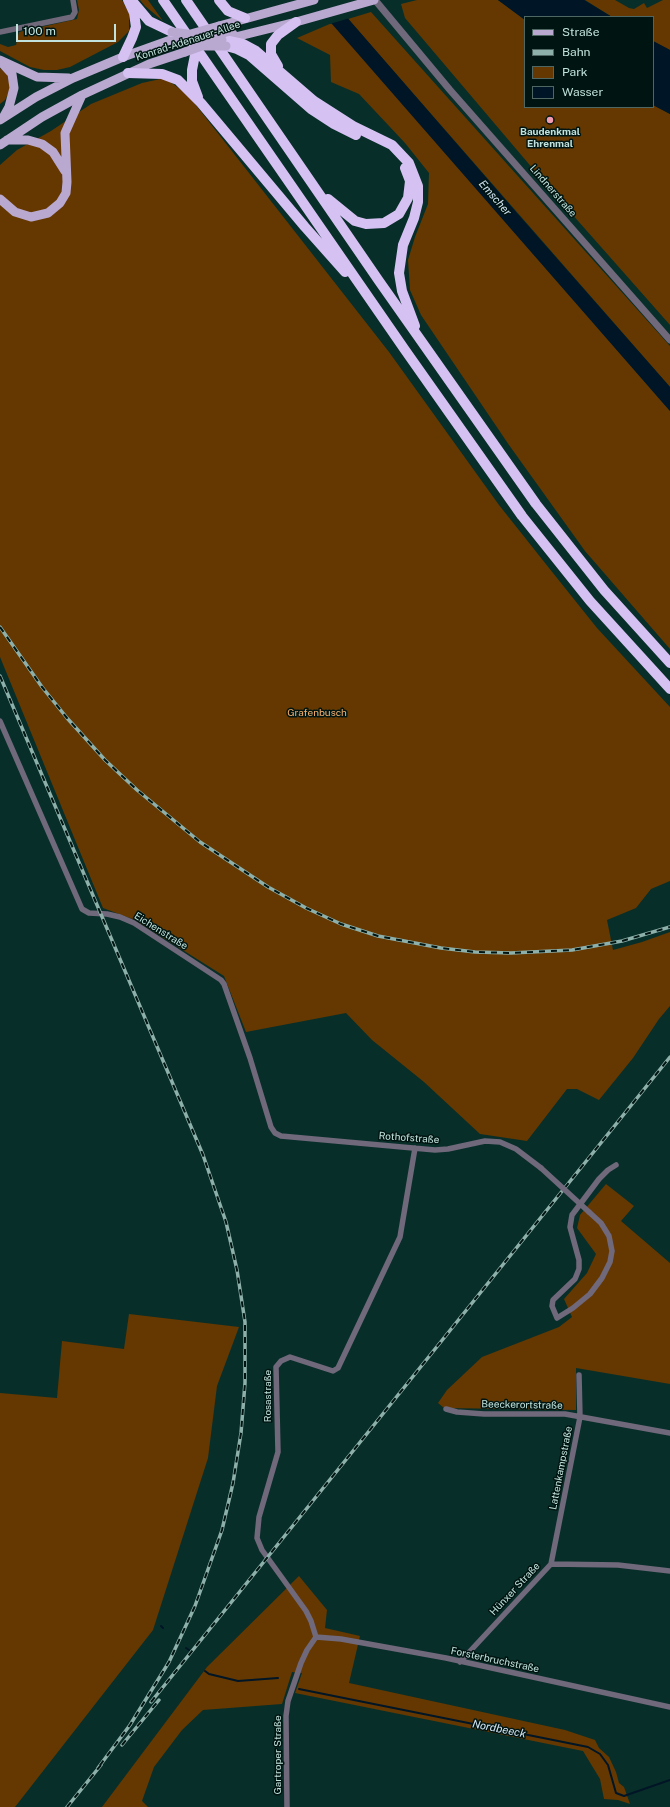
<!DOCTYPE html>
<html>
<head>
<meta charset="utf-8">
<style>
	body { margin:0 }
	#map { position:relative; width:670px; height:1807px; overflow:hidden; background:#082e29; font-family:"Public Sans",sans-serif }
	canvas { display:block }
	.legend { position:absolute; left:524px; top:16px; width:130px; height:92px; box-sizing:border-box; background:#001512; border:1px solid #4e6763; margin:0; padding:5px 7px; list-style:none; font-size:12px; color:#c2e3dd }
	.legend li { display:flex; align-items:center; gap:8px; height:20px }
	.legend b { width:20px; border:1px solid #4e6763 }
	.scale { position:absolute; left:16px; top:24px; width:100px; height:18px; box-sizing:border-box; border:2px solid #c2e3dd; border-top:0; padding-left:5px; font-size:12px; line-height:14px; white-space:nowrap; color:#c2e3dd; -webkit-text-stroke:3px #001512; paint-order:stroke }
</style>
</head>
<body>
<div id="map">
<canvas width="670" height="1807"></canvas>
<ul class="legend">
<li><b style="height:5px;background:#b9a8d0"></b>Straße</li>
<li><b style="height:5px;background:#8eb0ab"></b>Bahn</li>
<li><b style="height:11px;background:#643800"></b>Park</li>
<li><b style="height:11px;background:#001526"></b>Wasser</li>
</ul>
<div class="scale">100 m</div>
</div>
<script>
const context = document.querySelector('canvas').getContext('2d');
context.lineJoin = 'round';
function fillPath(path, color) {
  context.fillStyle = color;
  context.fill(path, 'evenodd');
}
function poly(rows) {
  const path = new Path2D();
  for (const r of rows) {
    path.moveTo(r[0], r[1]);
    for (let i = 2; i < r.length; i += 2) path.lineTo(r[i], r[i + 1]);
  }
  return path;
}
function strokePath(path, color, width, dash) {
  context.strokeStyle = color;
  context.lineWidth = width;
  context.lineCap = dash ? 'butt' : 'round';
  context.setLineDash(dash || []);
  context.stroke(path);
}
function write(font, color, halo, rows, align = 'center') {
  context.font = font + ' "Public Sans",sans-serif';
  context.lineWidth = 3;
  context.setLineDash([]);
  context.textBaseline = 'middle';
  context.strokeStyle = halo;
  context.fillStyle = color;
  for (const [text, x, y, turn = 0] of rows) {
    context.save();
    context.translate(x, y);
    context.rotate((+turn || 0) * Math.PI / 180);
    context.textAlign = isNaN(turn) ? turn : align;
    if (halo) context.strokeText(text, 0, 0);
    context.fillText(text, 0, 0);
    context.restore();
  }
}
fillPath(poly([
	[77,0,122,0,129,13,129,31,118,42,70,67,57,70,44,70,30,67,0,51,0,44,8,47,16,45,19,32,77,19,79,10],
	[140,0,148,0,163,21,145,6],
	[417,0,498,0,525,20,525,107,653,107,653,105,670,114,670,325,556,196,405,18,401,4],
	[585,0,615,0,629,8,634,9,644,3,647,8,663,0,670,0,670,50,653,41,653,17,612,17],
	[371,12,670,346,670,387,348,19],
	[332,23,670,411,670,649,585,551,509,445,421,315,410,290,408,260,415,237,428,204,429,173,405,143,359,94,331,82,330,55,297,38],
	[0,68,7,74,11,88,5,100,0,104],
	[165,78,188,95,389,352,499,505,549,568,597,628,670,707,670,881,651,889,636,908,607,920,613,950,642,942,670,932,670,1006,659,1019,633,1058,599,1100,577,1089,567,1089,527,1141,480,1134,424,1082,372,1040,346,1013,246,1032,224,976,135,920,103,908,0,657,0,165,17,150,51,131,91,104,142,83],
	[606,1184,634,1206,621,1221,670,1263,670,1384,576,1368,576,1410,444,1408,438,1403,447,1390,482,1357,559,1327,572,1317,564,1299,587,1273,596,1254,577,1228,580,1215],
	[129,1314,239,1327,217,1386,208,1458,153,1630,15,1807,0,1807,0,1393,57,1398,62,1341,124,1349],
	[299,1576,327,1610,325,1628,360,1636,349,1683,565,1730,595,1740,599,1748,609,1757,616,1772,619,1783,624,1787,630,1804,618,1800,604,1799,600,1779,583,1751,295,1693,302,1673,292,1672,282,1704,203,1710,182,1730,154,1767,142,1801,148,1807,102,1807,207,1667]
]), '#643800');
fillPath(poly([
	[311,0,332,0,516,212,670,387,670,411],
	[498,0,584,0,612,17,525,17,525,20],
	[653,41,670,50,670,114,653,105]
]), '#001526');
fillPath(poly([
	[309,0,335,0,350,18,330,24]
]), '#082e29');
strokePath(poly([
	[161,1626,163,1628],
	[186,1648,189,1650],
	[205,1671,209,1674,238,1681,278,1678],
	[299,1689,588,1747,600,1754,608,1765,616,1793,624,1796,670,1780]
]), '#001526', 2);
strokePath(poly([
	[0,32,72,17,75,12,73,0],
	[0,721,82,909,89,913,107,914,120,917,134,923,221,980,224,984,250,1058,271,1127,275,1133,281,1136,435,1150,448,1149,485,1141,500,1142,516,1149,541,1168],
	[589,1212,601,1223,609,1236,612,1251,610,1262,602,1278,590,1294,573,1308,557,1318,552,1306,553,1300,575,1279,579,1269,579,1260,570,1227,572,1215,599,1179,608,1170,616,1165],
	[446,1409,457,1412,484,1414,565,1414,670,1433],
	[551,1564,580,1417,579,1375],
	[316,1637,311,1621,306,1611,262,1550,257,1538,259,1517,278,1452,276,1367,281,1361,290,1357,333,1371,338,1368,400,1237,415,1148],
	[316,1637,341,1639,446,1658,670,1707],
	[460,1662,551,1564,618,1565,670,1571],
	[287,1807,286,1716,288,1701,301,1663,307,1650,316,1637]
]), '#70687b', 5.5);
strokePath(poly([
	[375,0,450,90,670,340]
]), '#70687b', 7);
strokePath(poly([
	[219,26,314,0],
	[214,34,233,34],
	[223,40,296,22,374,0],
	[0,60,37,77,69,78],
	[2,63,12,74,14,88,9,107,4,116],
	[0,120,36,97,73,78,123,57,176,38],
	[7,140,28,140,42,144,53,152,65,171],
	[0,145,42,117,82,95,149,64,185,52],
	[0,199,15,212,31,217,48,213,60,203,66,193,67,182,65,133,82,95]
]), '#b9a8d0', 9);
strokePath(poly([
	[163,0,405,350,522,516,590,601,670,689],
	[186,0,379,281,536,504,604,590,670,663],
	[219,0,228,11,245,18],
	[133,2,149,21,172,32],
	[229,41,243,44,256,51,314,101,353,126,392,145,409,163,418,186,418,202,414,218,403,245,399,273,402,291,415,326],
	[226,46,237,49,249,55,311,109,334,124,356,135],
	[195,55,192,70,192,81,198,97],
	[123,57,132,38,136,27,134,13,128,0],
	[278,66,271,54,271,44,278,35,296,22],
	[128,73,162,74,178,80,201,103,305,227,345,272],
	[328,199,355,221,366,224,384,223,399,214,408,198,410,181,405,168]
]), '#d5c1f2', 10);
const rail = poly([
	[0,627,42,687,67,718,105,760,137,790,200,842,268,887,306,908,341,924,378,936,441,948,475,952,511,953,572,950,622,941,670,927],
	[0,676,203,1155,226,1222,237,1270,245,1322,245,1383,241,1433,233,1483,222,1530,195,1606,169,1662,130,1725,98,1768],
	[151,1702,670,1057],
	[122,1745,159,1700],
	[67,1807,101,1765]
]);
strokePath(rail, '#8eb0ab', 3.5);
strokePath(rail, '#001512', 2, [6]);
strokePath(poly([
	[541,1168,589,1212]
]), '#70687b', 5.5);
strokePath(poly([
	[172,32,187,34],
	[180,37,219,26],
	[177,40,222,40],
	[203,46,226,46],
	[185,52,199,47]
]), '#b9a8d0', 9);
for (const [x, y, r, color] of [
	[550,120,4,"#f29aaf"]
]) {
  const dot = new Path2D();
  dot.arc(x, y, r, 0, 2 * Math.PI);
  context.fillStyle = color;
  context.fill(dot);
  strokePath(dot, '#001512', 1.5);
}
write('10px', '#c2e3dd', '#001512', [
	["Konrad-Adenauer-Allee",188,41,-18],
	["Lindnerstraße",553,191,49],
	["Eichenstraße",161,931,32],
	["Rothofstraße",409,1138,4],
	["Rosastraße",268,1396,-90],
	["Beeckerortstraße",522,1405,1],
	["Lattenkampstraße",561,1468,-79],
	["Hünxer Straße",515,1589,-47],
	["Forsterbruchstraße",495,1660,12],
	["Gartroper Straße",278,1755,-90]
]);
write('bold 10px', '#c2e3dd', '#001512', [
	["Baudenkmal",550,132],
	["Ehrenmal",550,144]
]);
write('10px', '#f6b16f', '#001512', [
	["Grafenbusch",317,713]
]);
write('italic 11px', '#d4e6f6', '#001512', [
	["Emscher",495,198,49],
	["Nordbeeck",499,1729,11]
]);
</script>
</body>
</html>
